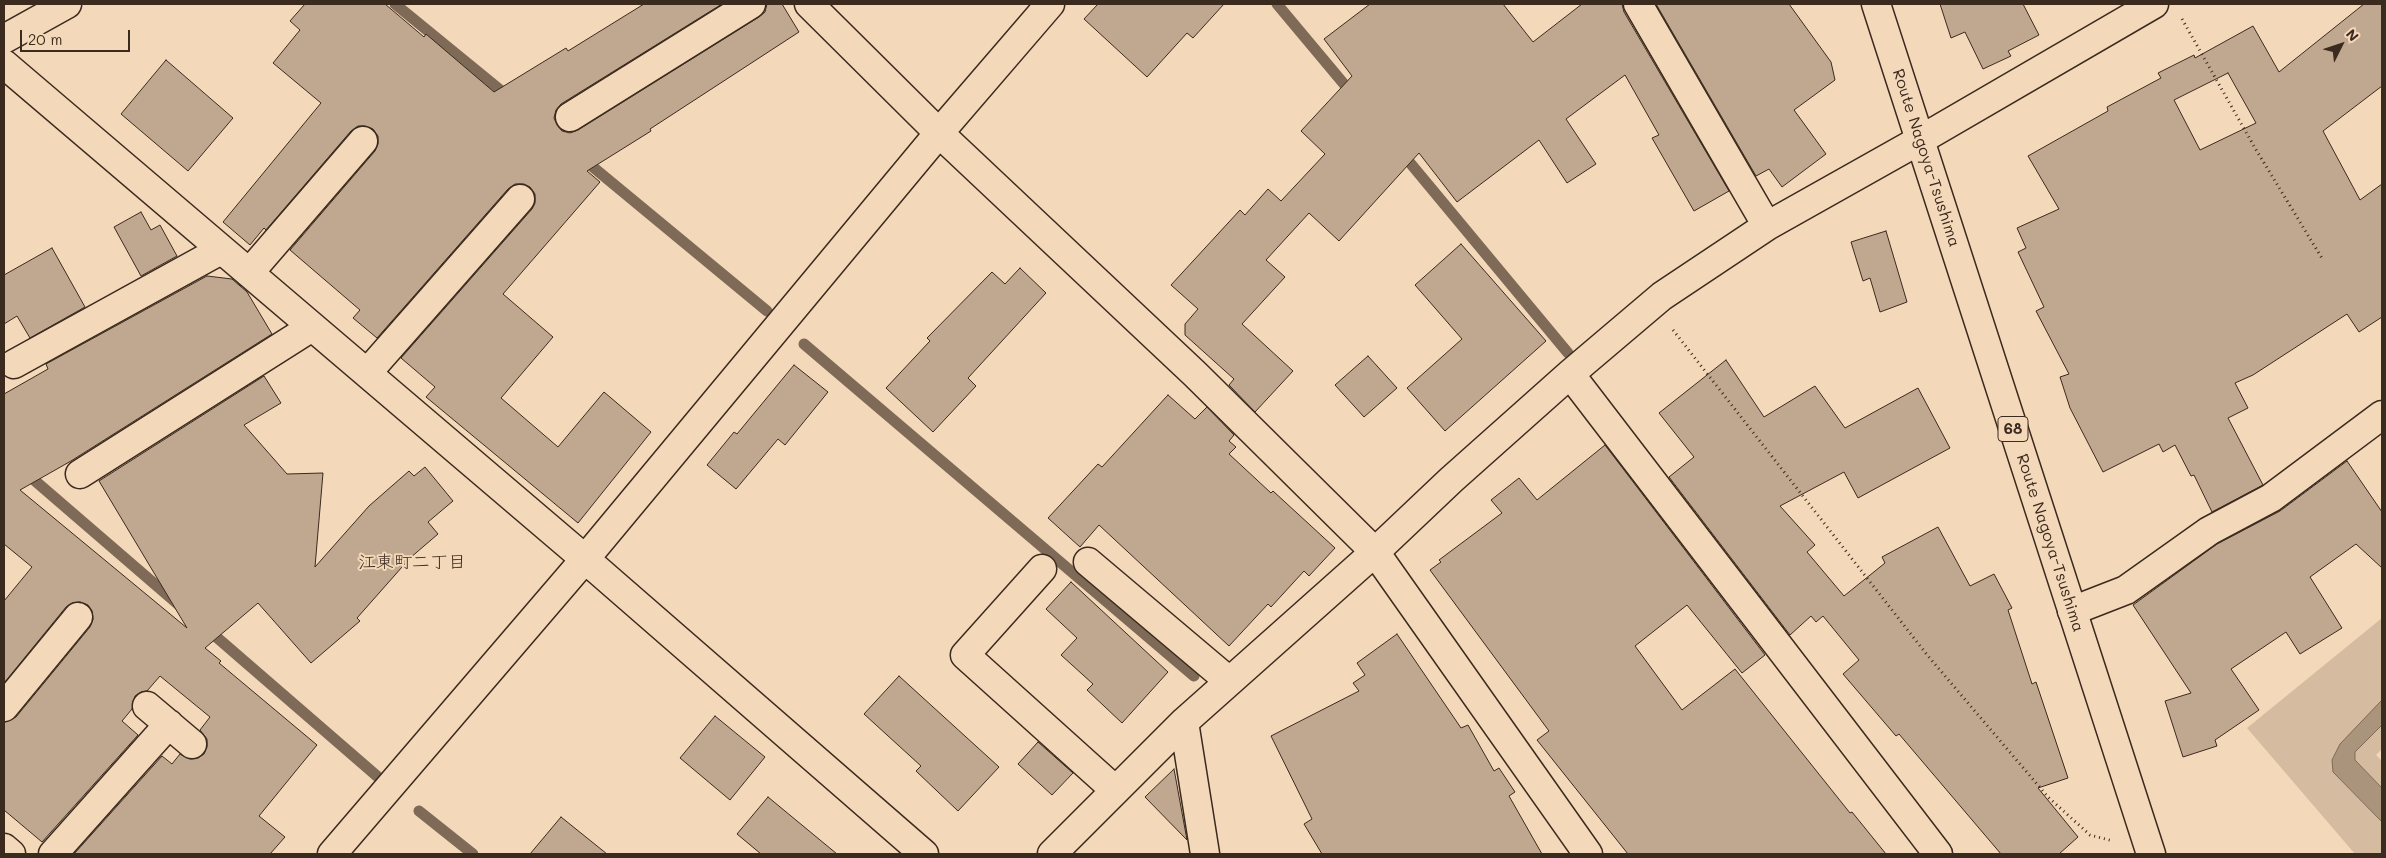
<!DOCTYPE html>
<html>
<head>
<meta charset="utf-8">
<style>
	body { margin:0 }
	#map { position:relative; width:2386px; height:858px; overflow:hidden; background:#f3d8ba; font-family:Mali,sans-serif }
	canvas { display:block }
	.frame { position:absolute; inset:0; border:5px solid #3b2a1e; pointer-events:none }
	.north { position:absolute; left:2316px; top:20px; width:50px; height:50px; -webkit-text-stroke:4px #f3d8ba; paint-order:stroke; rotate:49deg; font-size:14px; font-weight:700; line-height:20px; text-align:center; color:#3b2a1e }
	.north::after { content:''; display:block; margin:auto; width:18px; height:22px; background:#3b2a1e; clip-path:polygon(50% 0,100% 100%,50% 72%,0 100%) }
	.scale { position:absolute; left:20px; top:30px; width:110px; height:22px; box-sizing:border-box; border:2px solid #3b2a1e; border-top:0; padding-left:6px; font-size:15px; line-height:18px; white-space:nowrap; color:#3b2a1e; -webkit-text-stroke:4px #f3d8ba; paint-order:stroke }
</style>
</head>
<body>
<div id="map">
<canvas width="2386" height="858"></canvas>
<div class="frame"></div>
<div class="north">N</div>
<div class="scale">20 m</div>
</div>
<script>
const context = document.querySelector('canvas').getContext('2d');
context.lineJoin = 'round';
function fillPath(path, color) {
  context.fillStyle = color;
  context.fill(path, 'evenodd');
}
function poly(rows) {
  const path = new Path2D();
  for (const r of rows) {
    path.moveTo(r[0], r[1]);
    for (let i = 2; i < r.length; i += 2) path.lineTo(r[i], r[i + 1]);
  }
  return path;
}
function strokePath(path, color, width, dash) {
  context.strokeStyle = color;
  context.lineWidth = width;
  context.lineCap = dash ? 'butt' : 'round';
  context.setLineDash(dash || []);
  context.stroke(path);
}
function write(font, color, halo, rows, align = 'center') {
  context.font = font + ' Mali,"Klee One",sans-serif';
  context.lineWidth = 4;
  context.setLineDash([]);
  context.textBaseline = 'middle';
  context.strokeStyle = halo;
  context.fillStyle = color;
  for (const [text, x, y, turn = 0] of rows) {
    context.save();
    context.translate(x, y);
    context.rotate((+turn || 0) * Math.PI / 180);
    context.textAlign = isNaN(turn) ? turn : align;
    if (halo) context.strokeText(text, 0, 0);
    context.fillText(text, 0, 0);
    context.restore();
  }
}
fillPath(poly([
	[2382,618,2382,700,2333,772,2382,822,2382,854,2355,854,2247,728],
	[2382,725,2382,749,2376,755,2382,761,2382,788,2355,760,2355,752]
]), '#d5bca1');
const water = poly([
	[2382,700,2382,725,2355,752,2355,760,2382,788,2382,822,2333,772,2332,760,2340,744,2382,700]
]);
fillPath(water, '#aa947c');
strokePath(water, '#7e6a56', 1);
strokePath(poly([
	[395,4,510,98],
	[1277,4,1354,96],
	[1401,152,1568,353],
	[582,158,767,311],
	[804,344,1194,676],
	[4,454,179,605],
	[206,628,378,777],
	[419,811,473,854]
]), '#7e6a56', 11);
const building = poly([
	[305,4,385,4,424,37,426,34,494,92,566,48,568,51,644,4,722,4,561,104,556,110,554,118,557,125,562,131,570,133,578,130,759,17,765,12,767,4,782,4,799,32,650,129,651,131,587,171,600,182,503,294,553,337,501,398,558,447,604,392,651,432,578,523,426,397,435,387,401,358,532,209,535,203,535,194,530,187,524,184,515,184,508,189,377,338,353,318,360,310,290,250,375,151,378,144,378,136,373,129,365,126,358,126,351,131,266,230,264,228,250,245,223,222,321,103,273,63,300,30,290,21,305,4],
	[1098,4,1224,4,1193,38,1187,33,1147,77,1084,19,1098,4],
	[1370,4,1503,4,1533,42,1582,4,1622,4,1624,12,1729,191,1694,211,1652,138,1659,135,1625,75,1566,119,1596,164,1567,183,1539,140,1457,202,1419,153,1339,241,1309,213,1266,260,1285,277,1242,324,1293,371,1255,412,1229,385,1234,379,1185,335,1185,324,1198,309,1171,285,1240,210,1245,215,1268,189,1281,201,1325,154,1301,131,1352,76,1324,39,1370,4],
	[1656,4,1789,4,1831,62,1835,80,1794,110,1826,154,1782,187,1769,169,1756,176,1656,4],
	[1940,4,2023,4,2039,35,2008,51,2011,56,1983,69,1965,32,1951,38,1940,4],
	[2364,4,2382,4,2382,86,2323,131,2360,200,2382,184,2382,317,2359,332,2347,314,2253,375,2235,383,2248,408,2228,418,2263,485,2212,512,2194,475,2191,476,2175,445,2163,452,2159,444,2103,472,2070,408,2060,377,2069,374,2036,311,2044,307,2018,252,2026,248,2017,228,2059,209,2028,156,2108,111,2107,107,2161,78,2158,73,2194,55,2195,58,2253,26,2279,72,2364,4],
	[2228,73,2256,123,2200,150,2174,100,2228,73],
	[166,60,233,118,188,171,121,114,166,60],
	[141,212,151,230,160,225,177,256,141,276,114,227,141,212],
	[1886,231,1907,302,1880,312,1870,278,1863,281,1851,242,1886,231],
	[1461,244,1546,341,1445,431,1407,388,1462,339,1415,285,1461,244],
	[52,248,85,307,30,338,17,316,4,324,4,275,52,248],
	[1020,268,1046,293,968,378,976,386,933,432,886,388,930,341,927,338,992,272,1005,284,1020,268],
	[207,276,232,279,247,292,272,334,71,461,20,490,187,628,99,481,264,376,281,403,244,425,287,474,323,473,315,567,369,506,409,471,414,476,425,467,453,501,428,522,438,534,410,558,357,618,360,621,311,663,258,603,205,648,221,661,219,663,317,745,259,816,285,837,270,854,74,854,162,756,172,764,180,754,190,759,198,758,204,754,207,747,207,739,200,730,210,717,160,676,147,691,141,692,135,696,132,709,122,721,138,735,42,842,4,810,4,722,16,717,90,627,93,619,92,611,88,605,80,602,72,603,66,607,4,683,4,601,32,567,4,544,4,394,48,369,46,364,207,276],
	[1368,356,1397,388,1364,417,1335,385,1368,356],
	[1726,360,1764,417,1815,386,1845,428,1918,388,1950,448,1858,498,1844,472,1780,506,1815,545,1807,552,1844,596,1885,563,1882,557,1938,527,1970,586,1994,574,2012,608,2008,610,2032,684,2036,682,2068,778,2038,788,2078,837,2059,854,2001,854,1899,734,1896,736,1843,674,1859,660,1823,616,1816,622,1811,616,1790,635,1669,477,1694,457,1659,413,1726,360],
	[794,365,828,392,785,445,778,439,736,489,707,465,734,432,737,434,794,365],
	[1168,395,1195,419,1207,407,1234,435,1229,441,1236,447,1229,454,1271,493,1273,491,1335,548,1309,576,1304,571,1271,607,1268,604,1229,646,1099,525,1080,547,1048,518,1098,464,1102,467,1168,395],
	[1605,445,1765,655,1742,673,1687,605,1635,646,1682,710,1735,669,1850,813,1852,812,1886,854,1628,854,1537,740,1549,731,1430,570,1441,562,1439,560,1502,513,1491,500,1519,478,1537,500,1605,445],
	[2347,461,2382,512,2382,568,2356,544,2310,577,2342,628,2300,654,2286,632,2231,669,2259,710,2215,740,2217,746,2183,757,2165,701,2191,693,2133,605,2217,544,2280,511,2347,461],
	[1071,582,1168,672,1122,723,1087,690,1093,684,1061,655,1077,638,1046,609,1071,582],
	[1397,634,1461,728,1468,725,1494,771,1499,768,1515,792,1509,796,1542,854,1322,854,1304,824,1312,819,1271,736,1359,691,1353,683,1365,675,1357,663,1397,634],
	[899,676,999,767,958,811,916,771,921,766,864,714,899,676],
	[715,716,765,757,730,800,680,758,715,716],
	[1038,742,1073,773,1052,795,1018,764,1038,742],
	[1174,769,1187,840,1145,797,1174,769],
	[768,797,837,854,761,854,737,834,768,797],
	[561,817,607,854,530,854,561,817]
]);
fillPath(building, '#c0a78f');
strokePath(building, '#3b2a1e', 1);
const minor = poly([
	[809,4,939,133,1195,374,1375,552,1588,854],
	[1638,4,1767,226],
	[4,64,585,559,924,854],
	[570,117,751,4],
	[249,273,363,141],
	[14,364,221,250],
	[367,373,520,199],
	[1570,374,1938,854],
	[80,474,312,327],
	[1088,562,1229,681],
	[1042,569,965,655,1115,790],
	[2072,611,2126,590,2209,531,2271,498,2382,415],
	[147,706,192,744],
	[4,707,78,617],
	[1184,722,1205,854],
	[4,848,11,854],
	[53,854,169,724],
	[332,854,585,559,939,133,1050,4],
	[1052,854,1184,722,1375,552,1451,480,1570,374,1662,296,1767,226,1920,140,2154,4]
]);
const major = poly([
	[1876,4,2151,854]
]);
const highway = poly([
	[4,39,67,4]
]);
strokePath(minor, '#3b2a1e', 31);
strokePath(major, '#3b2a1e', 31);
strokePath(highway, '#3b2a1e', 31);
strokePath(poly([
	[2182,19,2255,148,2323,260],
	[1673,330,1928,656,2048,797,2090,835,2113,841]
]), '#3b2a1e', 3, [1, 4]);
strokePath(minor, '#f3d8ba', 28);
strokePath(major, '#f3d8ba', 28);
strokePath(highway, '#f3d8ba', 28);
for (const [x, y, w] of [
	[2013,429,30]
]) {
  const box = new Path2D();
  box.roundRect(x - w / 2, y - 12.5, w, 25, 4);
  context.fillStyle = '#f3d8ba';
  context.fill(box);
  strokePath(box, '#3b2a1e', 1);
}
write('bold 15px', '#3b2a1e', null, [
	["68",2013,429]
]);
write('16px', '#3b2a1e', '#f3d8ba', [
	["Route Nagoya-Tsushima",1926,158,72],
	["Route Nagoya-Tsushima",2050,543,72]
]);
write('18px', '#3b2a1e', '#f3d8ba', [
	["江東町二丁目",412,562]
]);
</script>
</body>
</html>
